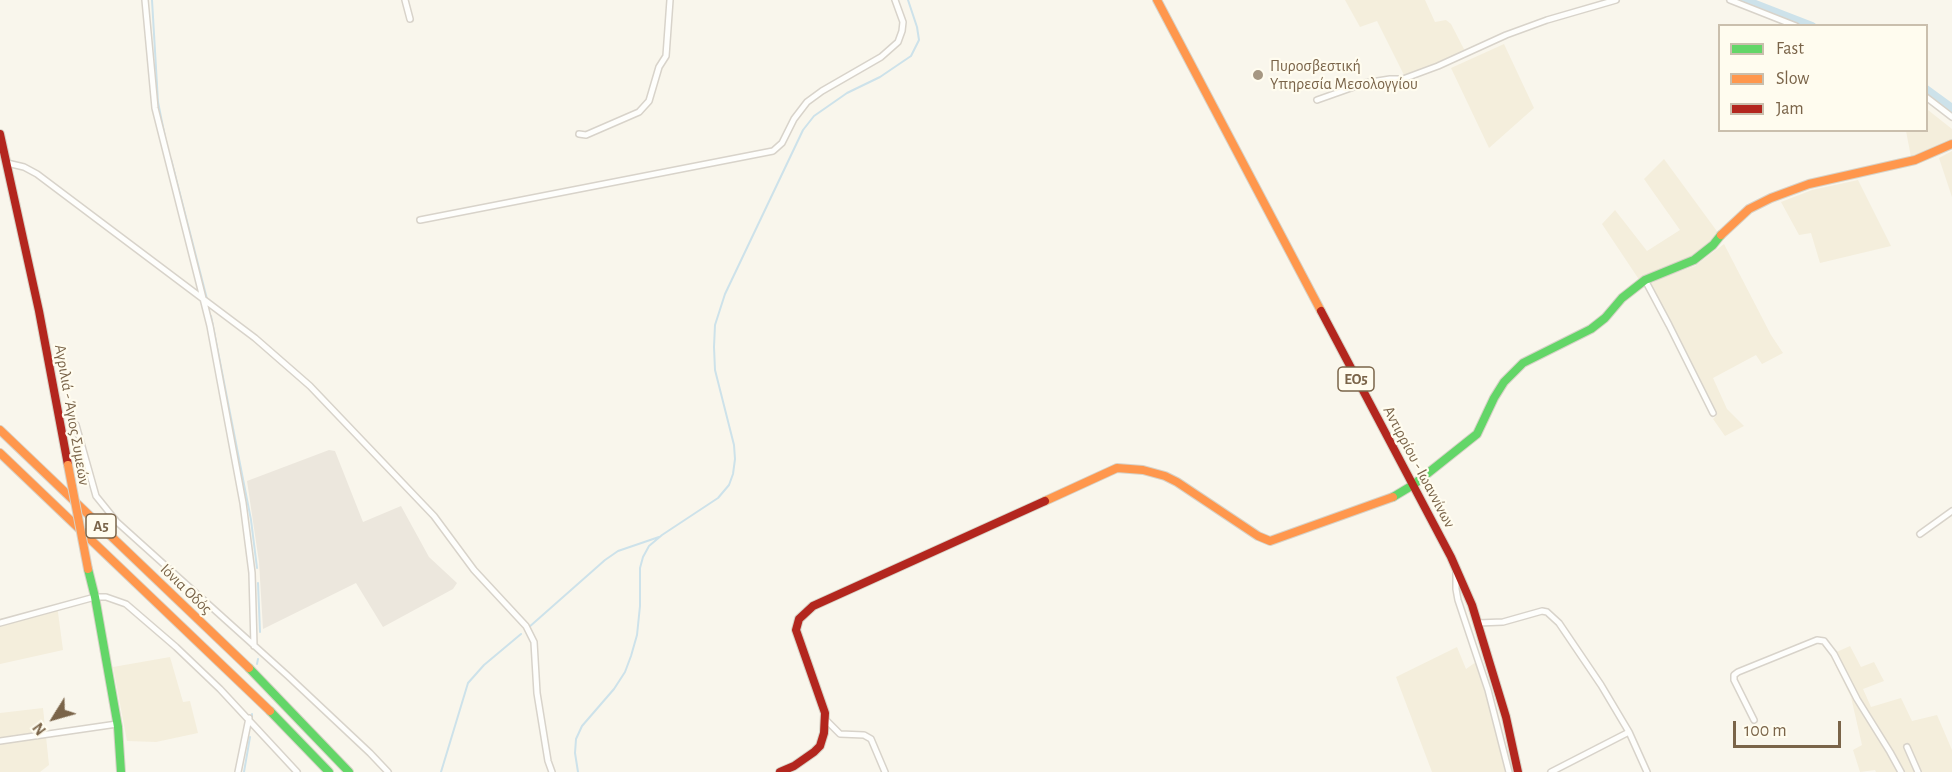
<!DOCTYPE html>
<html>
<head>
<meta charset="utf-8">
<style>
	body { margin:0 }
	#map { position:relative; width:1952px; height:772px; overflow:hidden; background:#f9f6ec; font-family:"Alegreya Sans",sans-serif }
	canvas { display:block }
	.legend { position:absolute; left:1718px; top:24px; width:210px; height:108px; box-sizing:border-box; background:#fffcef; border:2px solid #cabfad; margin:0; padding:8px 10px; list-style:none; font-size:18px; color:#7a6449 }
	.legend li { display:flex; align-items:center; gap:12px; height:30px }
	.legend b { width:30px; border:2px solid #cabfad }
	.north { position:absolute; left:24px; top:688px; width:60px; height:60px; -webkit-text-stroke:4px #fffcef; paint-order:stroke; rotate:233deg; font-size:16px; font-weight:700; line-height:24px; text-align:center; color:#7a6449 }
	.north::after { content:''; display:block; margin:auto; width:21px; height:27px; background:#7a6449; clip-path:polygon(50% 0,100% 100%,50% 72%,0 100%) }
	.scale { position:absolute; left:1733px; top:721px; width:108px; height:27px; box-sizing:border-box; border:3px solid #7a6449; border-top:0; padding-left:8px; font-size:18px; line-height:21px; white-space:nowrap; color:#7a6449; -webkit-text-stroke:4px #fffcef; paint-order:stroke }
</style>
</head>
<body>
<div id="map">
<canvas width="1952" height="772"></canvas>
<ul class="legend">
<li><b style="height:8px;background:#63d668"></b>Fast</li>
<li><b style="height:8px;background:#ff974d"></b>Slow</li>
<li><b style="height:8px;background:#b3261e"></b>Jam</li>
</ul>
<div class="north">N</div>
<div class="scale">100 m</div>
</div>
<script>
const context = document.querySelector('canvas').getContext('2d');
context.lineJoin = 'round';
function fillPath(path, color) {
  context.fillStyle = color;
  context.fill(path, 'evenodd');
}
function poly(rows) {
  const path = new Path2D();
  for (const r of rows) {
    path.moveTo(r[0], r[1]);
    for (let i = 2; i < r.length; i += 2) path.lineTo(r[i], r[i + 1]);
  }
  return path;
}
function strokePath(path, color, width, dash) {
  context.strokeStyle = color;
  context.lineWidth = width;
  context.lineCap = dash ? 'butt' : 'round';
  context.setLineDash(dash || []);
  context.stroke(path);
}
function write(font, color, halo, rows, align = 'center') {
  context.font = font + ' "Alegreya Sans",sans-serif';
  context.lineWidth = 4.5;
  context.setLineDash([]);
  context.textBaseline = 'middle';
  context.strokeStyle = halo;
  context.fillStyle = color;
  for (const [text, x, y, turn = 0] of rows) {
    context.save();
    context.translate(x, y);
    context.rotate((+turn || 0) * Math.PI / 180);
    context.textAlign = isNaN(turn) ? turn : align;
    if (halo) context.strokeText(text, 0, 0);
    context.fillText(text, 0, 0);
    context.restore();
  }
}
fillPath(poly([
	[1345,0,1425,0,1435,22,1446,20,1451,24,1466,53,1406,79,1377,21,1360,27],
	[1504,44,1534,108,1489,148,1451,68],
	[1928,110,1952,129,1952,141,1911,157,1906,131,1926,130,1927,111],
	[1952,151,1952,197,1939,158],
	[1664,159,1719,234,1693,258,1640,281,1602,224,1615,210,1647,251,1680,230,1644,179],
	[1858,180,1891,246,1820,263,1811,233,1799,235,1781,202,1812,190],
	[1724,244,1771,335,1783,353,1762,364,1756,355,1713,378,1727,409,1744,426,1725,436,1713,419,1717,415,1711,406,1650,284,1666,276,1695,266],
	[57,605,63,650,0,664,0,619],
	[1850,646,1861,667,1874,662,1884,681,1863,689,1871,707,1901,698,1912,721,1937,715,1952,750,1952,772,1876,772,1875,770,1860,772,1853,750,1862,745,1851,697,1830,655],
	[1457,647,1466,669,1476,662,1500,744,1506,772,1432,772,1396,677],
	[170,657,183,702,190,701,198,733,156,742,127,741,113,667],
	[43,708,49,765,40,772,0,772,0,713]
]), '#f4eedc');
fillPath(poly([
	[329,450,335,451,363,522,401,506,429,557,457,583,453,589,383,627,356,583,263,629,259,562,247,481]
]), '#ece7dd');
strokePath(poly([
	[152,0,158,102,166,142],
	[171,159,207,299],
	[211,316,251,520,257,568],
	[258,583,260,632],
	[528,628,605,560,618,551,659,537],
	[257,664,258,659],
	[252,719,252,714],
	[244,772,250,737],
	[441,772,468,683,484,665,521,634],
	[578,772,575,753,576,739,582,726,614,689,625,672,631,656,637,635,640,606,640,568,643,557,649,546,662,535,718,498,729,485,733,474,735,459,734,445,715,370,714,347,715,325,725,294,803,130,814,116,847,93,880,77,911,56,919,40,917,27,908,0]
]), '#cde2ea', 2);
strokePath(poly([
	[1745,0,1812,26],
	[1926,89,1952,108]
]), '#cde2ea', 8);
const street = poly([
	[145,0,155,108,210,326,243,503,252,573,254,646],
	[405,0,410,19],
	[1730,0,1796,26],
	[1926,97,1952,117],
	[1317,100,1365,83,1390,79,1403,79,1438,66,1506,35,1547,20,1616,0],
	[579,134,586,135,639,112,649,101,659,67,666,56,670,0],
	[7,163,24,167,37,174,255,338,310,386,434,516,474,570,526,626,534,642,537,693,548,761,552,772],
	[420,220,773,151,782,143,794,119,807,102,822,91,881,57,898,42,902,31,903,22,895,0],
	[1645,280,1669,325,1713,413],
	[76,425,96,496,117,522,288,676,370,753,388,772],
	[1920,534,1952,511],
	[1456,574,1456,589,1458,600,1488,690,1509,772],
	[0,623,95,597,106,597,126,604,176,647,220,689,297,772],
	[1478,623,1503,622,1542,611,1547,612,1559,623,1601,685,1629,732],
	[826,720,840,734,864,735,871,739,885,772],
	[1754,720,1734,680,1734,675,1738,672,1817,640,1824,641,1834,654,1857,699,1890,752,1901,772],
	[0,741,117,724],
	[1907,747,1918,772],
	[238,772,249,718],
	[1551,772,1629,732,1647,772]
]);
const fast = poly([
	[1393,497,1413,485,1477,434,1494,398,1504,382,1523,363,1591,329,1605,318,1622,298,1645,280,1694,260,1713,245,1721,235],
	[88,569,95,597,118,727,121,772],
	[249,668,349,772],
	[270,711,329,772]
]);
const slow = poly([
	[1157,0,1321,311],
	[1721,235,1749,209,1771,198,1809,184,1915,160,1952,144],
	[0,430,249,668],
	[0,453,270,711],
	[1045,501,1117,468,1143,470,1165,476,1177,482,1258,536,1270,541,1393,497]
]);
const jam = poly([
	[0,134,39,311,68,465],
	[1321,311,1451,557,1472,605,1506,717,1518,772],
	[780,772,794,766,814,752,820,746,824,733,825,713,796,630,799,619,813,606,1045,501]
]);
strokePath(street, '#d8d3ca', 8);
strokePath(fast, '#d7d2c7', 10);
strokePath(slow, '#d7d2c7', 10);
strokePath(jam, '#d7d2c7', 10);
strokePath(street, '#fefefc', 5);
strokePath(fast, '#63d668', 8);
strokePath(slow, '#ff974d', 8);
strokePath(jam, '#b3261e', 8);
const slowBridge = poly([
	[68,465,88,569]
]);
strokePath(slowBridge, '#d7d2c7', 10, []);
strokePath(slowBridge, '#ff974d', 8);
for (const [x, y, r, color] of [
	[1258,75,6,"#a69782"]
]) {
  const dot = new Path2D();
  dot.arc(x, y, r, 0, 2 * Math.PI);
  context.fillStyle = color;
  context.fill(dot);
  strokePath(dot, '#fffcef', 2);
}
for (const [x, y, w] of [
	[1356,379,36],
	[101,526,30]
]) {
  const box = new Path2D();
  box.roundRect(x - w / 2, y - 12, w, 24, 4.5);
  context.fillStyle = '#fffcef';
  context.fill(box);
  strokePath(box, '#7a6449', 1.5);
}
write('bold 15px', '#7a6449', null, [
	["ΕΟ5",1356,379],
	["Α5",101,526]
]);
write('16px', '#7a6449', '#fffcef', [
	["Πυροσβεστική",1270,66],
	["Υπηρεσία Μεσολογγίου",1270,84]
], 'left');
write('16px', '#7a6449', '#fffcef', [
	["Αγριλιά - Άγιος Συμεών",72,415,80],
	["Αντιρρίου - Ιωαννίνων",1419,467,62],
	["Ιόνια Οδός",186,589,44]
]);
</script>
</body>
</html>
